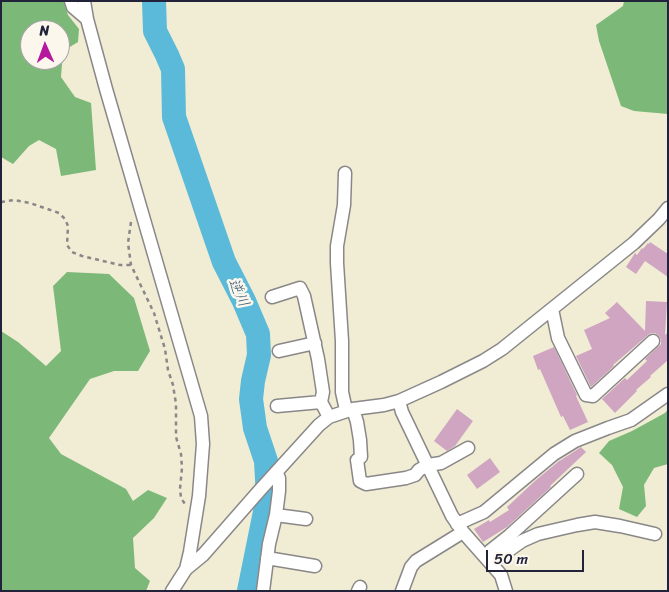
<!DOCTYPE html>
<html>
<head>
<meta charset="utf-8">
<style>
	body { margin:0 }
	#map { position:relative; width:669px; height:592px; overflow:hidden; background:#f1ecd4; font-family:Sriracha,sans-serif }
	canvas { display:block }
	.frame { position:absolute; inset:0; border:2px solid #22223b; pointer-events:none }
	.north { position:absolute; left:20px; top:20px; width:50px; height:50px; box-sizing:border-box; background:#fbf7ec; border:1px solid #a4a2a5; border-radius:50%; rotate:358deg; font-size:14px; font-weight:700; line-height:20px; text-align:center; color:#22223b }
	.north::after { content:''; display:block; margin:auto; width:18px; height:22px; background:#b5179e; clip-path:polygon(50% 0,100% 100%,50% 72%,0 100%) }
	.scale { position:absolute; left:486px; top:550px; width:98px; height:22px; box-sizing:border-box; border:2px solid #22223b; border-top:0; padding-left:6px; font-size:15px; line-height:18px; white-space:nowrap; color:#22223b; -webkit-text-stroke:4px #fbf7ec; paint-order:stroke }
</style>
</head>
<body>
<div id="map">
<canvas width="669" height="592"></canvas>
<div class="frame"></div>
<div class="north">N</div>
<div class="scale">50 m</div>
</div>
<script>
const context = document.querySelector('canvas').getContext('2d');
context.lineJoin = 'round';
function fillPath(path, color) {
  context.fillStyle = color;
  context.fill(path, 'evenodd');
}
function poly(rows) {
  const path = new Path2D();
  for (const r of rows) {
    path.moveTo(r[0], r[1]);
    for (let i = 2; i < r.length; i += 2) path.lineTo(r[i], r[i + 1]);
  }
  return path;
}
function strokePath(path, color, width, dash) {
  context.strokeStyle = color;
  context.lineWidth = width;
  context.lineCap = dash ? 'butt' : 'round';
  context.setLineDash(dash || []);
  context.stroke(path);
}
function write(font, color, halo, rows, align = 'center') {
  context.font = font + ' Sriracha,"Klee One",sans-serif';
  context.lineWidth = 5;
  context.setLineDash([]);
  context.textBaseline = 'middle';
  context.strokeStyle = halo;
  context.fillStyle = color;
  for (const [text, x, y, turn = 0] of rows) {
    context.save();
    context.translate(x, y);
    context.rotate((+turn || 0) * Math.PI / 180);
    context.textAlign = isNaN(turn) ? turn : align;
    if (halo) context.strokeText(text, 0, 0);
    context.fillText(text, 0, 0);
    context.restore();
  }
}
fillPath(poly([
	[1,1,64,1,68,15,79,29,78,42,63,51,61,77,75,97,91,103,96,170,61,176,56,149,39,140,29,146,13,164,1,157],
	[30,30,60,30,60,60,30,60],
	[624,1,668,1,668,114,634,111,621,106,599,41,596,25,623,6],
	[67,272,109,274,134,298,150,351,138,371,114,371,90,379,49,438,61,454,126,489,133,501,148,490,167,498,154,518,133,538,135,568,150,581,146,591,1,591,1,331,18,342,46,366,61,351,53,286],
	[668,409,668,464,654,468,644,485,646,506,637,517,619,509,623,487,612,465,599,453,609,441,632,431,665,413]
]), '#7cb979');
strokePath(poly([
	[154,1,155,31,167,55,173,69,174,117,224,262,244,301,258,334,259,355,253,381,251,399,255,428,266,461,268,497,249,591]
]), '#5bbad9', 24);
fillPath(poly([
	[650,242,668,254,668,277,645,261,636,274,626,267,635,253,637,255,642,248,643,249,648,243,649,244],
	[646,301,667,302,665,335,668,332,668,360,650,376,651,377,636,390,637,391,615,413,602,399,625,378,627,380,647,361,645,359,661,344,661,340,659,336,655,333,651,333,648,335,613,365,614,366,591,387,576,356,592,349,584,330,610,318,605,313,617,302,645,331],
	[554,347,577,395,576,396,588,422,570,430,563,416,561,417,540,369,538,370,533,356],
	[457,409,473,421,455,446,447,451,434,441],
	[581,447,586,452,550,486,551,487,507,527,483,542,474,529,489,520,490,522,509,510,507,507,536,480,559,461,561,460],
	[490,458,500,472,477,489,467,475]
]), '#cfa5c2');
const minor = poly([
	[71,1,73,7,87,19],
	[84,1,87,19,106,89,201,416,203,444,199,496,190,552,186,569,172,591],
	[345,173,344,205,337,246,337,263,342,341,342,392,346,410],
	[272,297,300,288,304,296,318,359,323,392,321,402,329,417],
	[552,309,558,338,586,395,593,396,653,341],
	[279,351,315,343],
	[399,401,402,412,452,516,463,532,501,575,506,591],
	[277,406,321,402],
	[353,409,357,422,360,440,361,457,357,460,360,481,366,484,406,478,415,475,419,470,428,465,441,463,468,448],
	[276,515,306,519],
	[457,524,484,512,554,454,575,441,608,428,631,420,668,394],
	[267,558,315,566],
	[491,563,522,541,538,534,577,525,595,522,620,526,655,534],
	[491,563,490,551,509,536,577,474],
	[186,569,203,555,260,490,319,425,329,417,353,409,384,405,399,401,441,382,483,361,502,349,634,243,659,219,668,208],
	[263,591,269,544,276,515,279,491,279,478,276,472],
	[358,591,360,587],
	[402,591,411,567,416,561,463,532]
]);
strokePath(minor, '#8a8788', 15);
strokePath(poly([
	[1,202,14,200,30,203,59,213,65,219,68,226,67,245,72,252,82,256,120,265,131,265],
	[131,222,128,243,131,265,154,313,165,349,168,370,173,385,176,404,176,437,181,454,182,468,180,489,181,498,185,504]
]), '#8a8788', 2.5, [4, 4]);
strokePath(minor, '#fff', 12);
write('italic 15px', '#365772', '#fbf7ec', [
	["逆川",238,293,65]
]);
</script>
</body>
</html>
